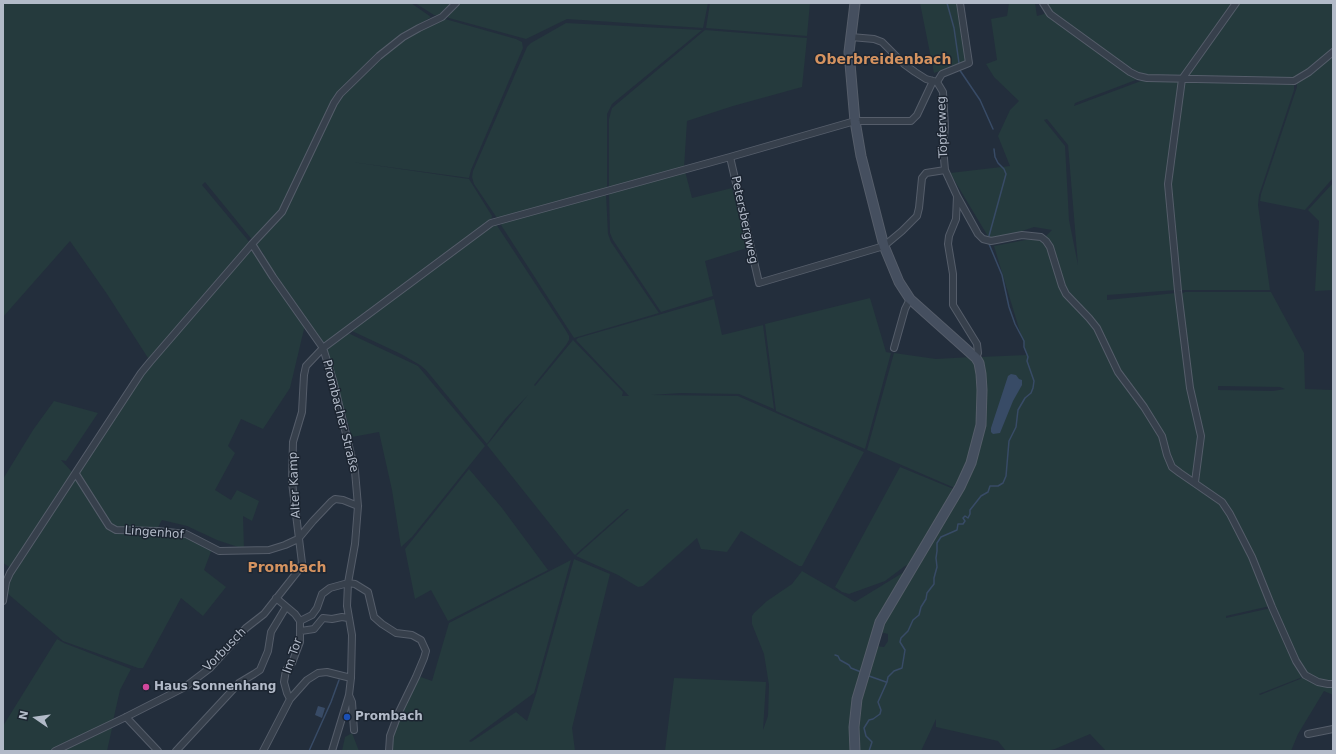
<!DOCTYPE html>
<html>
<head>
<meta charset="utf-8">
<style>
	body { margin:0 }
	#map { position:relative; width:1336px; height:754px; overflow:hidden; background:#232e3c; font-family:"DejaVu Sans",sans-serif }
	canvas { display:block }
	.frame { position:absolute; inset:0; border:4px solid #b2bac8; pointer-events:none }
	.north { position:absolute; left:16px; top:698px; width:40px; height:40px; -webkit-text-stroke:3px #1c2531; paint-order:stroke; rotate:283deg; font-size:11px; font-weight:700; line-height:16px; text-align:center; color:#b2bac8 }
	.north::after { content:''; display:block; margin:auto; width:14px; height:18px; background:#b2bac8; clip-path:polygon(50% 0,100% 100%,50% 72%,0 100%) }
</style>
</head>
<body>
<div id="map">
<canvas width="1336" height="754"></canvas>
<div class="frame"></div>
<div class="north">N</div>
</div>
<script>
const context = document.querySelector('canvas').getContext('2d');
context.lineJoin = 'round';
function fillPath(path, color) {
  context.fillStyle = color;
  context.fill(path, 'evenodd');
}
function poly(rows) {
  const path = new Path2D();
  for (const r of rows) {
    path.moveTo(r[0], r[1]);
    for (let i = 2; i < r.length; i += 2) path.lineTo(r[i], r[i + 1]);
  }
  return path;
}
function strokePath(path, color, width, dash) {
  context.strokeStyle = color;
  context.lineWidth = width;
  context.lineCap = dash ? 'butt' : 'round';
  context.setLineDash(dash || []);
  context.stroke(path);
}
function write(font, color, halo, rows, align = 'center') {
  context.font = font + ' "DejaVu Sans",sans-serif';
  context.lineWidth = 3;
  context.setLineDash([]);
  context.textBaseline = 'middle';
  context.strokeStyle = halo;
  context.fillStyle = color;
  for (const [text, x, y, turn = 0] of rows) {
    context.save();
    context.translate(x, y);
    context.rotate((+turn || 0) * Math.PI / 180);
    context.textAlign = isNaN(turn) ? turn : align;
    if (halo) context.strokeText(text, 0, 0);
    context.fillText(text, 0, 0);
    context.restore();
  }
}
fillPath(poly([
	[3,3,411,3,431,17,393,42,445,19,516,39,522,42,523,48,471,170,469,178,352,162,469,179,492,216,491,221,324,344,265,259,263,253,205,182,202,185,251,244,150,359,148,358,107,294,70,241,3,317],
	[415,3,453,3,439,16,434,15],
	[458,3,708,3,703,28,567,19,526,39,449,18,447,16,448,14],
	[710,3,810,3,807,36,706,28],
	[920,3,957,3,966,62,934,73],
	[1009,3,1035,3,1037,16,1044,14,1045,12,1131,73,1141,78,1075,103,1074,106,1141,81,1143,79,1177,80,1180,82,1167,183,1177,290,1107,295,1107,300,1176,293,1185,337,1180,298,1181,294,1185,292,1271,292,1304,353,1305,389,1333,390,1333,682,1316,680,1304,671,1272,603,1254,558,1229,510,1222,501,1199,482,1198,478,1200,457,1197,457,1194,476,1199,487,1221,503,1234,526,1251,558,1270,606,1226,616,1226,618,1271,608,1295,661,1303,675,1300,678,1259,694,1260,695,1300,679,1304,676,1317,683,1330,685,1333,683,1333,695,1324,691,1298,734,1291,751,1106,751,1090,734,1055,749,1046,751,1006,751,998,741,936,727,936,719,921,751,858,751,856,734,858,715,861,696,867,673,875,646,884,647,888,641,888,634,880,632,894,602,965,484,974,462,981,439,984,415,986,387,981,357,1027,355,994,246,1046,236,1052,230,1034,227,1013,234,989,238,950,173,1010,166,998,136,1010,110,1019,101,994,77,986,64,997,60,991,19,1007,16],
	[1047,119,1068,145,1078,265,1069,220,1065,146,1044,120],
	[1218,386,1280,387,1285,389,1273,391,1218,390],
	[1043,3,1235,3,1182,76,1150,77,1137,74,1050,13],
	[1238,3,1333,3,1333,49,1297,78,1288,79,1192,78,1189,75,1189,73],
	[566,23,702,30,612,104,607,114,607,189,499,219,497,218,474,184,472,177,473,171,527,47,531,43],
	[705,30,807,38,802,87,733,106,687,121,684,168,609,188,609,119,612,108],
	[1333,53,1333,178,1305,210,1260,201,1261,194,1297,87,1297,81],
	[1188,81,1294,82,1294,90,1259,195,1258,205,1270,290,1181,290,1170,182,1184,83],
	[685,171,692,198,732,188,747,248,705,261,713,296,661,312,613,240,610,233,609,193],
	[1333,183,1333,290,1315,291,1319,221,1308,210],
	[606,193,608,234,611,242,659,313,574,338,501,225,502,223],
	[496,224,565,329,569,336,569,340,566,345,534,385,535,386,573,340,623,392,622,396,629,396,576,340,578,338,714,299,722,335,763,325,774,409,739,394,680,393,651,395,738,396,864,452,802,566,799,566,741,531,727,552,701,549,697,538,643,586,638,587,618,575,576,556,629,509,627,509,575,555,573,553,487,445,528,395,506,418,487,444,426,370,420,365,401,354,352,331,352,330,491,225],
	[251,251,257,254,277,289,305,325,290,388,263,429,241,419,228,446,235,453,215,490,231,500,237,490,259,501,252,521,243,516,244,549,217,540,187,526,162,520,157,529,117,529,109,525,78,472,143,373,248,253],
	[870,298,886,352,891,353,865,449,776,411,765,324],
	[348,333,418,366,485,446,412,537,401,547,392,490,379,432,352,437,327,349],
	[894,353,936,359,971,357,977,367,980,403,971,455,957,489,867,450],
	[54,401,98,413,66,461,61,460,74,474,11,568,3,563,3,479,33,430],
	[900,467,956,490,911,564,905,566,885,581,849,594,842,592,835,587],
	[469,469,502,508,548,570,448,621,431,590,415,599,405,549],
	[75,479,77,480,109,527,187,536,212,549,204,570,226,587,203,616,181,598,143,668,138,668,63,641,7,593,9,576,73,480],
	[574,559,610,574,572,728,575,751,391,751,396,725,418,676,432,681,449,623,571,560,534,693,469,741,471,742,516,712,527,721,536,694],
	[802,571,855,602,904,572,870,641,853,751,665,751,674,678,766,682,763,730,768,716,769,685,764,654,752,624,752,616,754,613,767,601,792,584],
	[57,639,64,643,131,669,120,690,113,721,51,751,3,751,3,726],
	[113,724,107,751,62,751,63,749],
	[352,733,359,751,342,751,345,737]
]), '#253a3d');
fillPath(poly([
	[1011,374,1016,375,1019,379,1022,380,1022,385,1013,401,1000,433,993,434,991,432,991,428,1008,376],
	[318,706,325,708,322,718,315,715]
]), '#384b66');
strokePath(poly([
	[947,3,954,28,959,63],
	[959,69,980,100,993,129],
	[989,236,1006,174,1004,169,998,163,995,157,994,149],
	[835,655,838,656,840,660,849,665,851,668,861,672],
	[869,676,886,682],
	[309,751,331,702,339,680],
	[869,751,872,742,866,736,864,728,869,720,873,719,880,714,881,710,878,702,887,682,888,677,894,671,902,668,905,650,900,642,901,638,908,631,913,620,919,615,921,607,926,599,927,593,934,584,934,578,937,567,936,558,937,551,937,543,941,537,957,530,958,524,963,524,965,521,963,518,965,516,968,518,970,514,970,510,981,496,988,492,990,486,998,486,1003,483,1006,476,1009,441,1016,427,1018,410,1025,398,1031,393,1033,388,1034,381,1027,361,1028,357,1024,347,1024,341,1015,324,1009,307,1002,275,989,244]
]), '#384b66', 1.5);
const street = poly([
	[1043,3,1050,14,1130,72,1138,76,1147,78,1294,81,1309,72,1333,52],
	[851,37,874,39,882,42,904,64,915,72,926,79,937,82,943,92,945,127,943,147,945,170,957,196,956,219,949,236,948,244,953,274,953,305,977,344,978,353,976,358],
	[933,81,917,115,911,121,855,121,730,157,759,283,884,246,902,231,917,216,919,208,922,178,926,173,945,170],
	[937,82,942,74,969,63,960,3],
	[957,196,978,234,983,239,991,241,1022,235,1041,237,1046,241,1050,247,1062,286,1066,294,1089,318,1097,328,1118,372,1144,407,1162,436,1167,455,1172,467,1180,473,1222,502,1230,514,1252,557,1272,607,1296,661,1305,675,1318,682,1328,684,1333,684],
	[252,244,273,277,323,348,333,380,355,471,358,506,355,544,348,583,347,606,352,635,351,678,349,695,332,751],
	[894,348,905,309,910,299],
	[76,474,109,526,116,530,158,531,186,534,219,551,269,550,285,545,298,539,313,521,331,502,335,499,343,500,358,506],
	[1195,482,1201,436,1190,388,1178,291,1168,184,1182,79,1236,3],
	[276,598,295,614,300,621,300,642,292,663,286,670,284,682,287,693,290,699],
	[3,601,6,582,10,573,141,373,150,362,252,244,282,212,334,103,340,94,379,56,403,37,419,28,442,17,456,3],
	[300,621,312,615,317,608,322,594,330,588,348,583,355,584,368,592,374,617,382,624,396,633,412,635,421,640,426,651,424,658,416,677,399,712,390,736,389,751],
	[301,631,314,629,323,618,332,619,342,617,348,618],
	[349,695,352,702,354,730],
	[126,717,158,751],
	[1308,734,1333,729],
	[55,751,126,717,185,687,210,668,246,628,264,614,298,571,302,563,292,482,293,442,302,412,304,375,306,366,323,348,491,223,730,157],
	[176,751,239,683,254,674,260,670,268,651,271,632,286,607],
	[263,751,290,699,307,680,318,673,327,672,351,678]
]);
const secondary = poly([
	[855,751,854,727,857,699,880,622,960,487,971,463,981,425,982,390,981,374,979,363,976,358,910,299,899,282,884,246,861,156,855,121,849,52,855,3]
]);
strokePath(street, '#555d6a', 8);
strokePath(secondary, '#555d6a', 11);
strokePath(street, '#37404c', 6);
strokePath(secondary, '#454f5f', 9);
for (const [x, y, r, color] of [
	[146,687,4,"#d1479c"],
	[347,717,4,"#1a4fb4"]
]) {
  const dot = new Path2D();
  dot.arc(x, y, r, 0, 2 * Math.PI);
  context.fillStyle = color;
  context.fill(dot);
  strokePath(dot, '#1c2531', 1.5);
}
write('12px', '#b2bac8', '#1c2531', [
	["Töpferweg",943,127,-92],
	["Petersbergweg",744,220,78],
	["Prombacher Straße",340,416,76],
	["Alter Kamp",295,485,-93],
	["Lingenhof",154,533,4],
	["Vorbusch",225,650,-46],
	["Im Tor",293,656,-71]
]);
write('bold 12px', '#b2bac8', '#1c2531', [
	["Haus Sonnenhang",154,687],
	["Prombach",355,717]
], 'left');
write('bold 14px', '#d59360', '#1c2531', [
	["Oberbreidenbach",883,60],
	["Prombach",287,568]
]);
</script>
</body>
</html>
